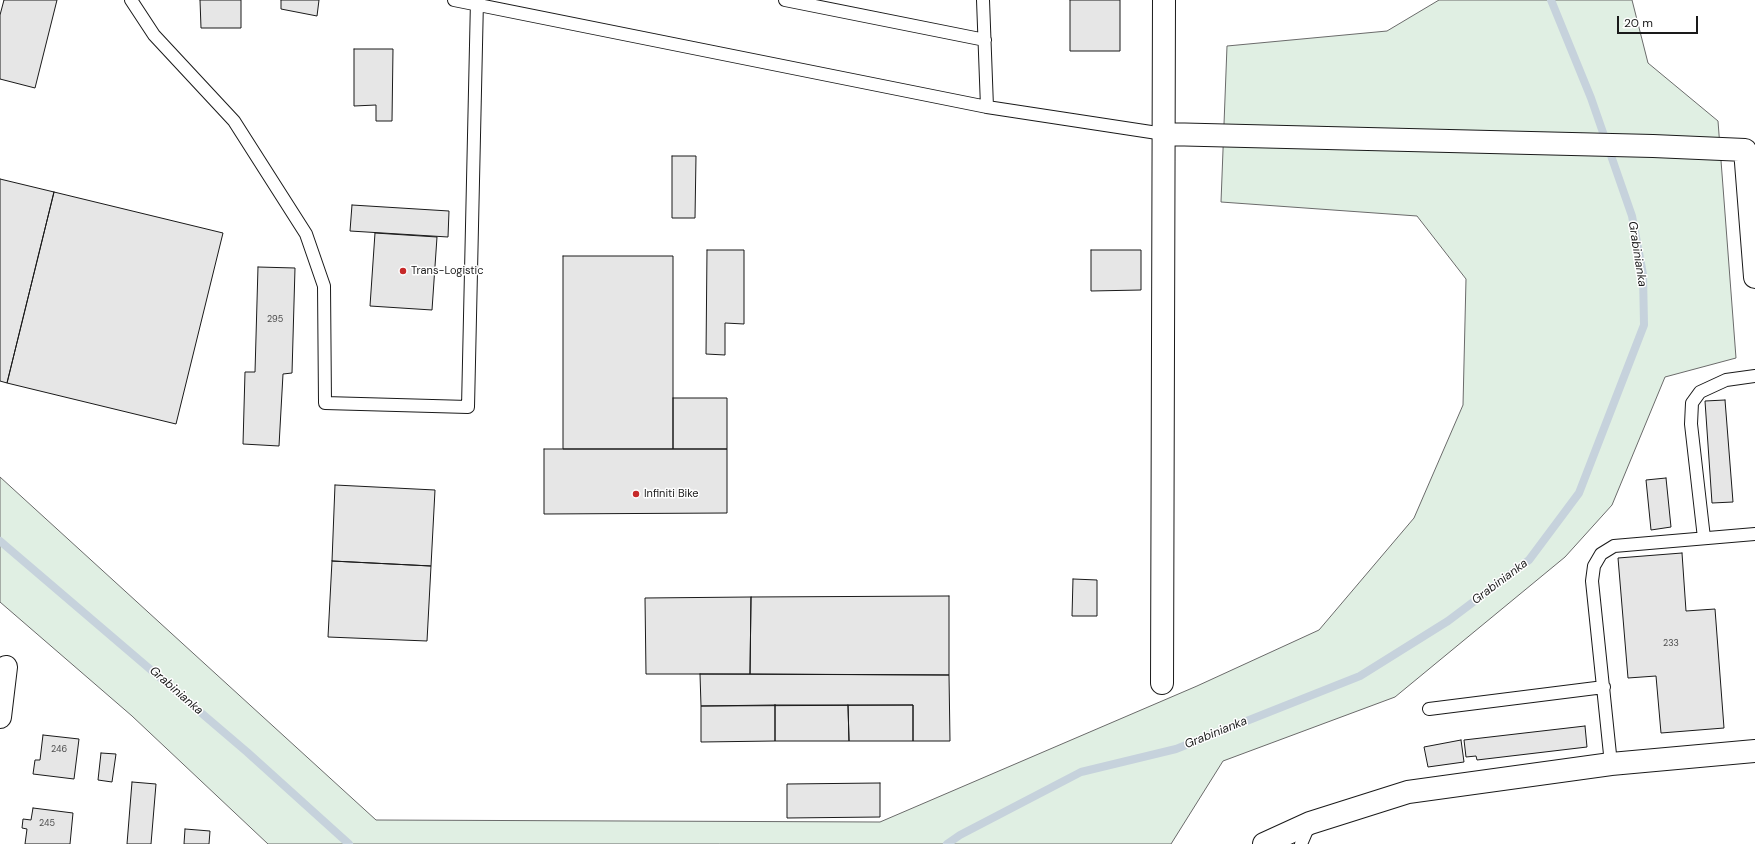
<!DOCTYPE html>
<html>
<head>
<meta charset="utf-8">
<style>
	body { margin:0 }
	#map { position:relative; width:1755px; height:844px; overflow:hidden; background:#fff; font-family:"DM Sans",sans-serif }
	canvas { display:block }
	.scale { position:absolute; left:1617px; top:16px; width:81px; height:18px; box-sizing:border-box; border:2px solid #1a1a1a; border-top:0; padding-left:5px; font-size:12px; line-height:14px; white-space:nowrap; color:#1a1a1a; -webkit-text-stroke:3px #fff; paint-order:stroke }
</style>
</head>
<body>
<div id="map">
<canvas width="1755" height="844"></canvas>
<div class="scale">20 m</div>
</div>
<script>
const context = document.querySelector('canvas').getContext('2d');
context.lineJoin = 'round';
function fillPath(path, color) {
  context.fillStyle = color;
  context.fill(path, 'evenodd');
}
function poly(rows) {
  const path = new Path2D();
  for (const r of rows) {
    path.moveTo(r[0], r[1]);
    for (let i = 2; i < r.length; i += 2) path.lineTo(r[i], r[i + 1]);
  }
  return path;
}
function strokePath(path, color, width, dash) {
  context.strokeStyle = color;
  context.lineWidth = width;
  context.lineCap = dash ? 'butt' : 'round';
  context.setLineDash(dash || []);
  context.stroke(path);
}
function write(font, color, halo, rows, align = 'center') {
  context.font = font + ' "DM Sans",sans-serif';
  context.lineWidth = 3;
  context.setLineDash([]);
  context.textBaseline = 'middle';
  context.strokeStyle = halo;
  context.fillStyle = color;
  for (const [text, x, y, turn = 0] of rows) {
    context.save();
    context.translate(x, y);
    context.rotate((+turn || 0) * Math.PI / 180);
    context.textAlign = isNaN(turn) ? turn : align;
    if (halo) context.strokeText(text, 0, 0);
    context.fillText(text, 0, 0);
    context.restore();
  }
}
const green = poly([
	[1439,0,1632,0,1648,63,1718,121,1736,358,1665,377,1612,505,1565,557,1395,697,1223,761,1171,844,268,844,132,716,0,602,0,477,376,820,880,822,1197,686,1319,630,1414,518,1463,405,1466,279,1417,216,1221,202,1227,46,1387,31,1439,0]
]);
fillPath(green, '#e0efe3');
strokePath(green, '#6a6a6a', 1);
strokePath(poly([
	[0,541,247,752,349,844],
	[947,844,960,835,1081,772,1176,749,1360,676,1448,621,1529,560,1579,493,1644,325,1643,274,1632,216,1591,98,1551,0]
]), '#c6d2dc', 8);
const building = poly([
	[4,0,57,0,35,88,0,79,0,15,4,0],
	[200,0,241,0,241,28,201,28,200,0],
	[281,0,319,0,317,16,281,9,281,0],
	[1070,0,1120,0,1120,51,1070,51,1070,0],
	[354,49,393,49,392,121,376,121,376,105,354,106,354,49],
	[672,156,696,156,695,218,672,218,672,156],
	[0,179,54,192,7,383,0,381,0,179],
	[54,192,223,233,176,424,7,383,54,192],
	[352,205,449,211,448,237,350,231,352,205],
	[375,233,437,237,432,310,370,306,375,233],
	[707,250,744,250,744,324,725,323,725,355,706,354,707,250],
	[1091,250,1141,250,1141,290,1091,291,1091,250],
	[563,256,673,256,673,449,563,449,563,256],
	[258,267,295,268,292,373,283,374,279,446,243,444,245,372,255,372,258,267],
	[673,398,727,398,727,449,673,449,673,398],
	[1725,400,1733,502,1712,503,1705,401,1725,400],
	[544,449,727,449,727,513,544,514,544,449],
	[1666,478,1671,527,1651,530,1646,480,1666,478],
	[335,485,435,490,431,566,332,561,335,485],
	[1682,553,1686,611,1715,609,1724,728,1661,733,1656,676,1628,678,1618,558,1682,553],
	[332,561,431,566,427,641,328,637,332,561],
	[1073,579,1097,580,1097,616,1072,616,1073,579],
	[949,596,949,675,750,674,751,597,949,596],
	[751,597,750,674,646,674,645,598,751,597],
	[700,674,949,675,950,741,913,741,913,705,701,706,700,674],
	[775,705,775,741,701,742,701,706,775,705],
	[775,705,848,705,849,741,775,741,775,705],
	[848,705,913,705,913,741,849,741,848,705],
	[1585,726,1587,747,1477,760,1476,756,1466,757,1464,740,1585,726],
	[43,735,79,739,74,779,33,774,35,760,40,760,43,735],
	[1461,740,1464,762,1428,767,1424,747,1461,740],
	[101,753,116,754,112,782,98,780,101,753],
	[132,782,156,784,151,844,127,844,132,782],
	[880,783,880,817,787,818,787,784,880,783],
	[33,808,73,813,70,844,25,844,27,829,22,828,23,819,31,820,33,808],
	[185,829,210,831,209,844,184,844,185,829]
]);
fillPath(building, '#e6e6e6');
strokePath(building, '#1a1a1a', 1);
const lane = poly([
	[131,0,154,35,234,121,306,234,324,286,325,403,468,407,477,0],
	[454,0,987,107,1164,134],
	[785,0,985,40],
	[983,0,987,107],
	[1704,538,1691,424,1692,403,1700,392,1726,380,1755,376],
	[1429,709,1604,687],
	[1611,764,1592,581,1594,566,1601,554,1614,546,1755,534],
	[1301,844,1310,823]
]);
const street = poly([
	[1164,134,1653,146,1745,150,1755,277],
	[1162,683,1164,0],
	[0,717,6,667],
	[1264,844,1310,823,1408,792,1611,764,1755,751]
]);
strokePath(lane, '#1a1a1a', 14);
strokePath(street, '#1a1a1a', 24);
strokePath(lane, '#fff', 12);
strokePath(street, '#fff', 22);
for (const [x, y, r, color] of [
	[403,271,4,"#c62828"],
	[636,494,4,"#c62828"]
]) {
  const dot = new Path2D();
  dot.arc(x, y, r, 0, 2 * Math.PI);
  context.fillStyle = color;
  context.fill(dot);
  strokePath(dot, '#fff', 1.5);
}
write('9px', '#4d4d4d', null, [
	["295",275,320],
	["233",1671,644],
	["246",59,750],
	["245",47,824]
]);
write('11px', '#1a1a1a', '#fff', [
	["Trans-Logistic",411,271],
	["Infiniti Bike",644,494]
], 'left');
write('italic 12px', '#1a1a1a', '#fff', [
	["Grabinianka",1637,254,81],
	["Grabinianka",1500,582,-37],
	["Grabinianka",176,691,41],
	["Grabinianka",1216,733,-22]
]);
</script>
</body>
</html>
